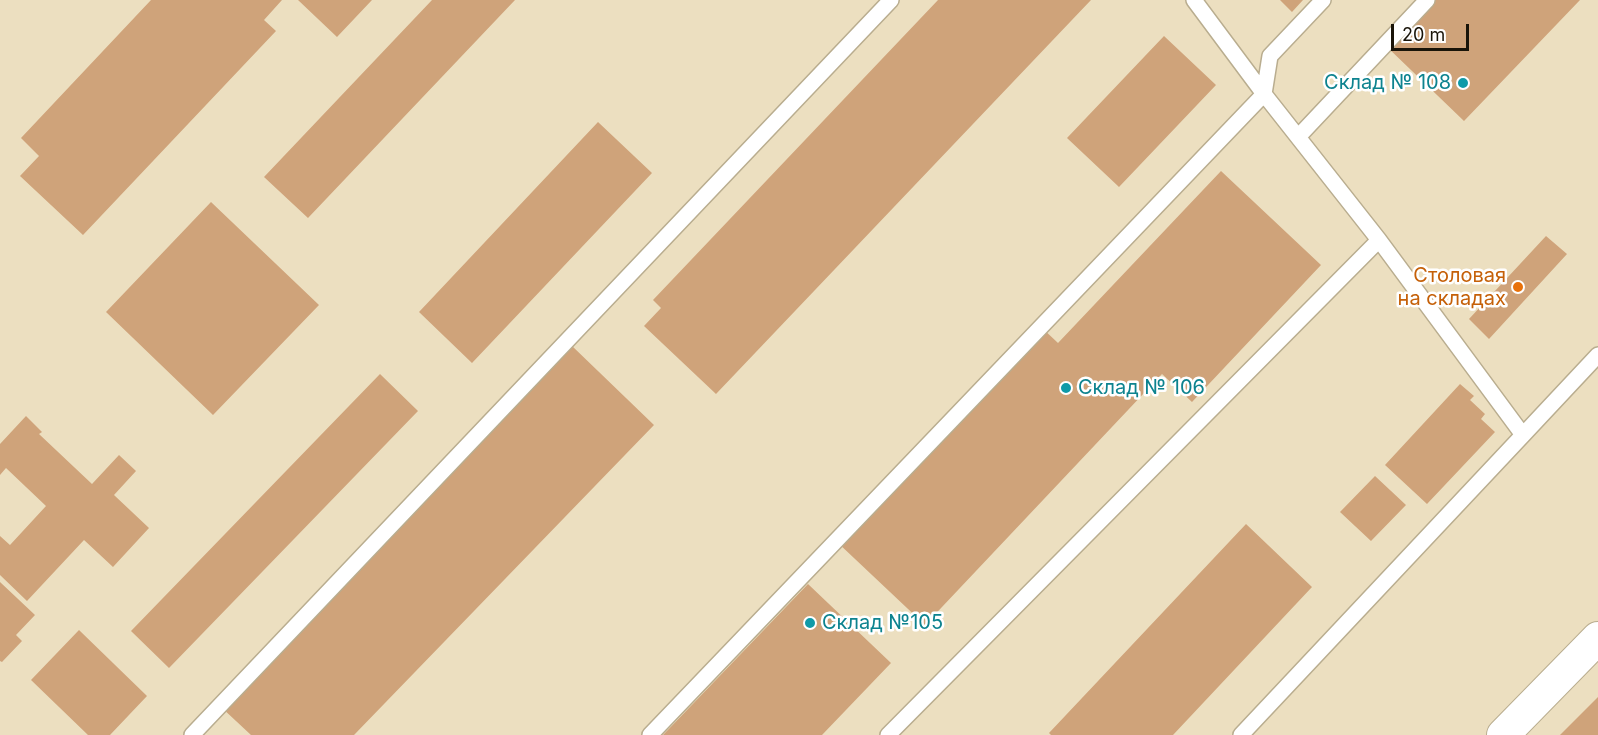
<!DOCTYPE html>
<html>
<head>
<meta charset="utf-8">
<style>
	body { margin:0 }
	#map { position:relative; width:1598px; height:735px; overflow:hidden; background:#ecdfc0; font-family:Inter,sans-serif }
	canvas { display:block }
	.scale { position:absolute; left:1391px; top:24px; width:78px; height:27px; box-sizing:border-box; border:3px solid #191409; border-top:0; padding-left:8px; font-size:18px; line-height:21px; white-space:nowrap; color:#191409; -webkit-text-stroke:4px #fff; paint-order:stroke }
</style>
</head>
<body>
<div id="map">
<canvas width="1598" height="735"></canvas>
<div class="scale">20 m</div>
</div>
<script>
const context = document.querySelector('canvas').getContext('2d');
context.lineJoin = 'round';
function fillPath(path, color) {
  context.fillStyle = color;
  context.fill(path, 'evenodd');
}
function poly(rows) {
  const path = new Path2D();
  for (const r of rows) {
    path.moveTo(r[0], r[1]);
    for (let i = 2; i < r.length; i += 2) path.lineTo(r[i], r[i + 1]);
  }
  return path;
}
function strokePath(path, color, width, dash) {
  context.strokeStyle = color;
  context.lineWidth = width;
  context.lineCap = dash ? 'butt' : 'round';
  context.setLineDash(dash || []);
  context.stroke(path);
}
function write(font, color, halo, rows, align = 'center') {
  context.font = font + ' Inter,sans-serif';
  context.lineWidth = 5;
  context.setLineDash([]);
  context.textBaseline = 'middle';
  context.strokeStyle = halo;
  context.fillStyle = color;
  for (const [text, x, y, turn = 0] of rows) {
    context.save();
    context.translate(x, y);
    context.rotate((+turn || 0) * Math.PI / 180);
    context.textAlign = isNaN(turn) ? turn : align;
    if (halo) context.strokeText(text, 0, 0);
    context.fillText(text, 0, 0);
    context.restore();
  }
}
fillPath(poly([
	[151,0,282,0,264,20,276,31,83,235,20,176,39,156,21,138],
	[298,0,372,0,337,37],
	[432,0,515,0,308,218,264,177],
	[938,0,1091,0,716,394,644,326,661,308,653,300],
	[1280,0,1303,0,1292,12],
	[1428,0,1580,0,1464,121,1385,45],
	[1164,36,1216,85,1119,187,1067,138],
	[598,122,652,173,472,363,419,312],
	[1221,171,1321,265,1192,402,1162,374,925,625,837,542,1041,327,1058,343],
	[211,202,319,305,213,415,106,312],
	[1546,236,1567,254,1489,339,1469,319],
	[571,345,654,425,354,735,251,735,221,707],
	[380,374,418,411,169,668,131,631],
	[1460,384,1474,396,1470,400,1485,414,1481,419,1495,432,1427,504,1385,465],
	[26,416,42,432,39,434,92,484,119,455,136,471,114,495,149,528,113,567,84,540,27,601,0,575,0,536,10,545,46,506,6,468,0,475,0,444],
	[1375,476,1406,505,1371,541,1340,512],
	[1246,524,1312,587,1173,735,1051,735,1049,733],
	[0,582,35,615,16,635,22,641,2,662,0,661],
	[808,584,891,663,822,735,663,735],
	[79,630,147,696,110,735,88,735,31,680],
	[1598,697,1598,735,1560,735]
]), '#cfa37a');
const lane = poly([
	[1194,0,1264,94,1270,56,1323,0],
	[1298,137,1427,0],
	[1523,435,1598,355],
	[192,735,891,0],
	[650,735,1264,94,1379,240,888,735],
	[1241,735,1523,435,1379,240]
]);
const street = poly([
	[1503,735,1598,638]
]);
strokePath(lane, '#b9ad8f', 18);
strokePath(street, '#b9ad8f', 34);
strokePath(lane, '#fff', 15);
strokePath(street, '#fff', 32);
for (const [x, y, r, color] of [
	[1463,83,6,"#0f9aa8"],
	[1518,287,6,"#e8710a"],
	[1066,388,6,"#0f9aa8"],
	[810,623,6,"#0f9aa8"]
]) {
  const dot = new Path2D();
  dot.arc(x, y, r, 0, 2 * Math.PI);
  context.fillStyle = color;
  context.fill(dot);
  strokePath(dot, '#fff', 2);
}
write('20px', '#0d838f', '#fff', [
	["Склад № 108",1451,83,"right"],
	["Склад № 106",1078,388],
	["Склад №105",822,623]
], 'left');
write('20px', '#c56008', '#fff', [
	["Столовая",1506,276],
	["на складах",1506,299]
], 'right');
</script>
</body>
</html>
